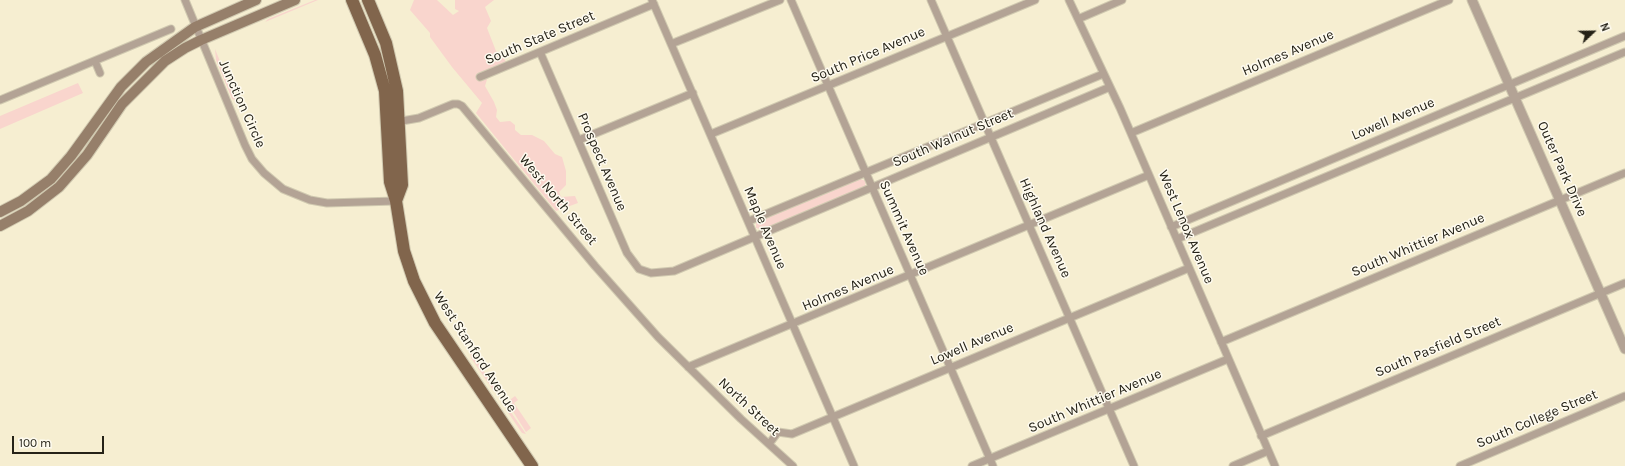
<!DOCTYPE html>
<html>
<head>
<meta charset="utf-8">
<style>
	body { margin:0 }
	#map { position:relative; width:1625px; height:466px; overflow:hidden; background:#f6eed1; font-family:Karla,sans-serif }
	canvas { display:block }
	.north { position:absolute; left:1573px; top:12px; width:40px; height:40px; -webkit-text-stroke:3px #fefbf0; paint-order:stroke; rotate:68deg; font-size:11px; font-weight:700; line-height:16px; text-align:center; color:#252217 }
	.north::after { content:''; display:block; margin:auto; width:14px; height:18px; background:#252217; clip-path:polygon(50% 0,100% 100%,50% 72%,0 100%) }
	.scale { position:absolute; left:12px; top:436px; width:92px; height:18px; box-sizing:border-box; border:2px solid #252217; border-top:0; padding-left:5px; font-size:12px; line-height:14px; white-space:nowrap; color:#252217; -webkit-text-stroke:3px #fefbf0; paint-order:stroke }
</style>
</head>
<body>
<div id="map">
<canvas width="1625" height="466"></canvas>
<div class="north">N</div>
<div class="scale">100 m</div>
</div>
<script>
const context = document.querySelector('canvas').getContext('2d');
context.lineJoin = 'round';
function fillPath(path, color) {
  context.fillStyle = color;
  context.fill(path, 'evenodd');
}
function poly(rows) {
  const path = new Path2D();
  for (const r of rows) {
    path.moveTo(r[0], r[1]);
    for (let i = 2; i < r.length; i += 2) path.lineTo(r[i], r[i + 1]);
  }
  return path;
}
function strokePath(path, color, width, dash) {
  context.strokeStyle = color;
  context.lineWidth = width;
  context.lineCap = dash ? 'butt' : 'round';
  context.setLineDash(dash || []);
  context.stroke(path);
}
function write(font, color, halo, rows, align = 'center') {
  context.font = font + ' Karla,sans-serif';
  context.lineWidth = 3;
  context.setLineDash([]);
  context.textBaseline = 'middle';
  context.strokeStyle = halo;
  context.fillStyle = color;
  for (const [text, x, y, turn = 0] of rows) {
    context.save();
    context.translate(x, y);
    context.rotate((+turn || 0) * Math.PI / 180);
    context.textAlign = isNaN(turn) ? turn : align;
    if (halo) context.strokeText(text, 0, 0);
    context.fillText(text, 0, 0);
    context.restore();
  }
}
fillPath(poly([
	[315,0,318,0,265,22,268,19],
	[414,0,437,0,453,15,459,11,455,9,455,0,494,0,485,7,491,21,487,28,496,51,501,54,506,62,489,73,485,86,494,102,497,110,496,117,500,122,510,121,515,125,515,130,521,135,532,135,544,141,555,154,562,157,566,171,566,185,559,192,561,197,575,196,578,203,556,211,476,113,482,103,452,67,430,37,430,33,410,10],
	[215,49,236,100,235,100,232,99,216,60],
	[78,83,83,93,0,129,0,116],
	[860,179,866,181,865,187,765,230,756,228,756,223,762,219],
	[470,351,498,392,498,393,493,390,471,358],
	[515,396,518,400,514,403,531,428,526,432,507,402],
	[506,405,526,434,522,433,507,411]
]), '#f9d5cd');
const minor = poly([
	[185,0,245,145,252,159,264,173,283,189,310,200,327,203,396,201],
	[652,0,854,466],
	[791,0,993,466],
	[931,0,1134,466],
	[1069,0,1120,108,1275,466],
	[1078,19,1122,0],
	[671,44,780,0],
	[540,52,627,253,639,269,651,273,674,271,1110,87],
	[95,61,100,73],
	[480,77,654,4],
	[0,100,171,29],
	[396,122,419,118,453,104,458,104,462,106,595,266,658,337,741,419,793,466],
	[1131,133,1449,0],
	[711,134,1035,0],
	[579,140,693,93],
	[749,221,1103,74],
	[1171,227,1625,36],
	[1177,239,1625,52],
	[1221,342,1625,173],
	[688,367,1149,175],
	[1261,436,1625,283],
	[769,444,778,432,792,434,1189,268],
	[972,466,1228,359],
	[1233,466,1268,451],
	[1460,466,1625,396]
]);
const tertiary = poly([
	[1472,0,1625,349]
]);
const secondary = poly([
	[0,212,21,201,51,179,71,156,121,87,146,62,195,27,256,0],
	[0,226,28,211,59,187,87,155,122,104,165,61,185,48,201,40,295,0]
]);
const primary = poly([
	[352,0,375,55,385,91,390,182,396,201,404,251,414,281,435,323,532,466],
	[368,0,386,43,397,91,402,185,396,201]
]);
strokePath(minor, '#d0c9b0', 9);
strokePath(tertiary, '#d0c9b0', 11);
strokePath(secondary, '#d0c9b0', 12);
strokePath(primary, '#d0c9b0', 14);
strokePath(minor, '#b3a395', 7);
strokePath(tertiary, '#b3a395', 9);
strokePath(secondary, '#967f6a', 10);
strokePath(primary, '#81654c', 12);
write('14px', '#252217', '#fefbf0', [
	["South State Street",540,38,-23],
	["Holmes Avenue",1288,53,-23],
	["South Price Avenue",868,55,-23],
	["Junction Circle",242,104,66],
	["Lowell Avenue",1393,119,-23],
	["South Walnut Street",953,138,-23],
	["Prospect Avenue",602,162,67],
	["Outer Park Drive",1562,169,66],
	["West North Street",558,200,50],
	["West Lenox Avenue",1186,227,67],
	["Maple Avenue",765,228,67],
	["Summit Avenue",904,228,66],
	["Highland Avenue",1045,228,66],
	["South Whittier Avenue",1418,245,-23],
	["Holmes Avenue",848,288,-23],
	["Lowell Avenue",972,344,-23],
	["South Pasfield Street",1438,347,-23],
	["West Stanford Avenue",475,352,57],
	["South Whittier Avenue",1095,401,-23],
	["North Street",749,407,43],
	["South College Street",1537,419,-23]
]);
</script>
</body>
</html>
